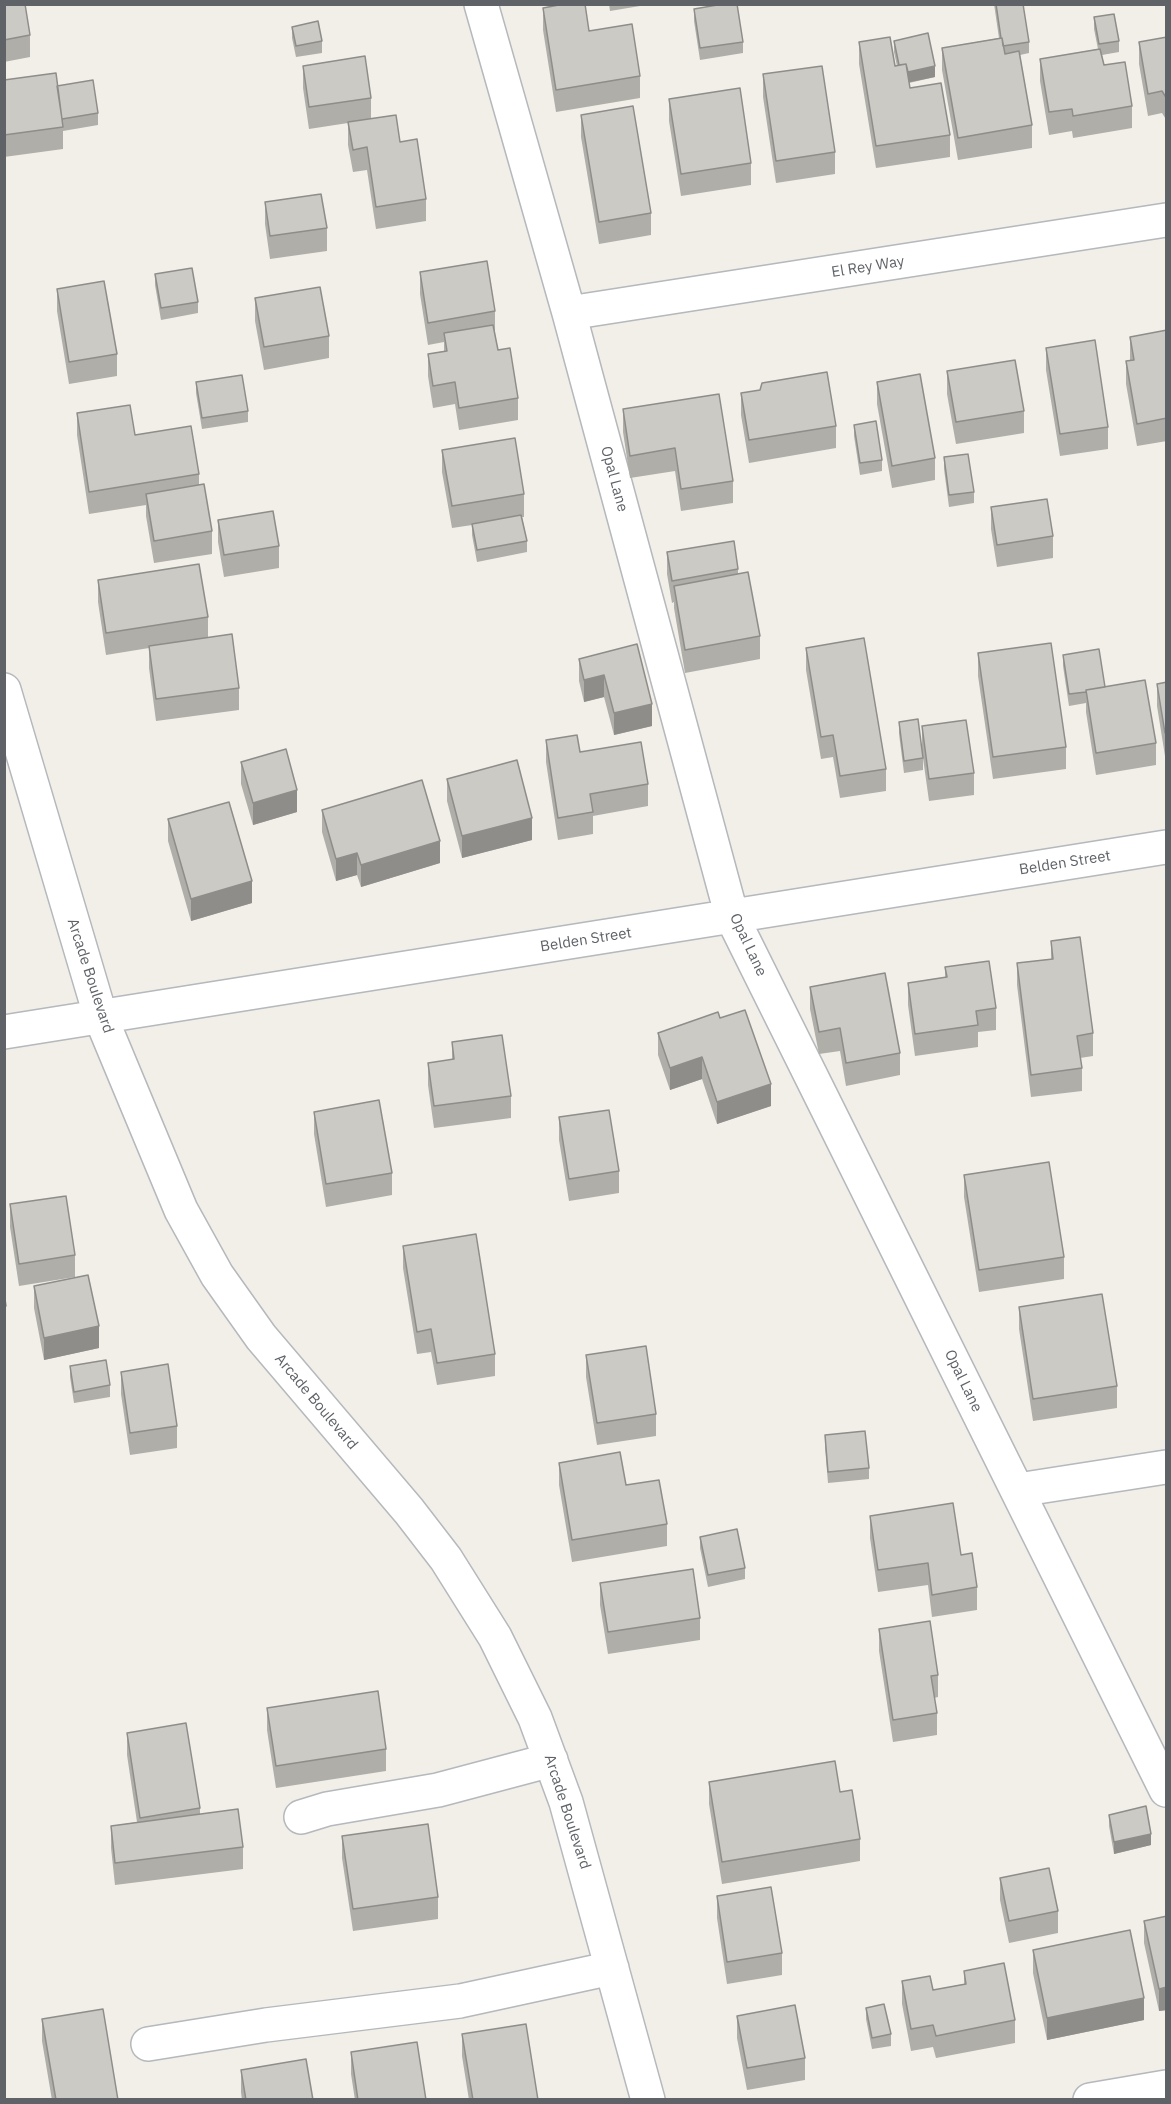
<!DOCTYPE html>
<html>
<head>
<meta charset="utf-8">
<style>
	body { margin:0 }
	#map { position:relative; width:1171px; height:2104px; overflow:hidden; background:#f1efe8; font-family:"IBM Plex Sans",sans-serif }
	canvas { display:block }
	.frame { position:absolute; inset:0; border:6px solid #5f6368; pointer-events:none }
</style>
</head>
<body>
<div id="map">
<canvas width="1171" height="2104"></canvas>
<div class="frame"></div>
</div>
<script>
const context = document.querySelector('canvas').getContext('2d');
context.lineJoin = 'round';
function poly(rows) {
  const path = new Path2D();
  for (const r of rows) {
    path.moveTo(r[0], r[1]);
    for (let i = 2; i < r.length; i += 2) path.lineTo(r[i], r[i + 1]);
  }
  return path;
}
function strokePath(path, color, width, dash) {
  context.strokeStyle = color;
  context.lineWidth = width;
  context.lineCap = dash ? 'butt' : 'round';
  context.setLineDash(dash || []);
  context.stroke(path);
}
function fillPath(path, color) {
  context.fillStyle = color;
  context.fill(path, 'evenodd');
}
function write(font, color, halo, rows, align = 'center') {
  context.font = font + ' "IBM Plex Sans",sans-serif';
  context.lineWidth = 5;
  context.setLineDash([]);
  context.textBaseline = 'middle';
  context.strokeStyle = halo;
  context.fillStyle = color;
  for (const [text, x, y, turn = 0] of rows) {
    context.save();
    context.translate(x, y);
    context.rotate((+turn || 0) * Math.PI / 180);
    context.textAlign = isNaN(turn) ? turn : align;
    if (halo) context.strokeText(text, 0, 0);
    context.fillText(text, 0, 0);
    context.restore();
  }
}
const minor = poly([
	[481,4,569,313,732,917,1166,1790],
	[569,313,1166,220],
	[4,690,101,1018,181,1210,217,1275,261,1337,409,1511,446,1559,495,1637,535,1718,566,1802,648,2100],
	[4,1032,1166,847],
	[1018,1490,1166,1467],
	[301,1817,327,1809,438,1790,551,1760],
	[148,2044,266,2025,460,2001,612,1968],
	[1090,2100,1166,2087]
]);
strokePath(minor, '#b5b8bc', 36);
strokePath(minor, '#fff', 33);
fillPath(poly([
	[4,4,30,35,30,57,4,62],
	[609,4,646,4,646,5,610,11],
	[994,4,1023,4,1029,42,1029,53,1020,55,1032,125,1032,148,958,160,942,70,942,48,999,38],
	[543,8,640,76,640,98,556,112,543,30],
	[694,9,743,42,743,53,700,60,694,21],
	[1094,17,1119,41,1119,52,1102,55,1104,65,1132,106,1132,128,1073,138,1072,131,1049,135,1040,81,1040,59,1098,49,1094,29],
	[292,27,322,41,322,53,296,57,292,38],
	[1167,37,1167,121,1162,113,1148,116,1139,64,1139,42],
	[894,41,935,77,909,83,910,88,950,135,950,157,876,168,859,64,859,42,895,66,897,66,894,52],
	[303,66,371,98,371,119,400,142,426,199,426,221,376,229,367,170,353,172,348,145,348,123,309,129,303,88],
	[763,74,835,152,835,174,776,183,763,97],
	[4,80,57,86,98,113,98,125,63,131,63,149,4,157],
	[669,99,751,163,751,185,681,196,669,121],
	[581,115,651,213,651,235,599,244,581,137],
	[265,202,327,228,327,251,270,259,265,224],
	[420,272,495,311,495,334,498,350,518,398,518,420,459,430,455,404,433,408,428,376,428,354,444,351,444,342,428,345,420,294],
	[155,274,198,302,198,313,161,320,155,285],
	[57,289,117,354,117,376,69,384,57,311],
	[255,298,329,336,329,358,264,370,255,321],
	[1167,330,1167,441,1137,446,1126,384,1126,361,1130,361,1130,337],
	[1046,348,1108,427,1108,449,1060,456,1046,370],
	[947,371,1024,411,1024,433,956,444,947,394],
	[196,382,248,411,248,422,202,429,196,393],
	[877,382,935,458,935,480,892,488,877,404],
	[741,393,836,426,836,448,749,463,741,415],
	[623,409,733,481,733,503,681,511,675,471,630,478,623,432],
	[77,413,135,435,199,474,199,485,212,531,212,554,154,563,146,516,146,505,89,514,77,435],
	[854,425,882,460,882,471,860,475,854,436],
	[442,450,524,494,524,517,522,517,527,541,527,552,477,562,472,535,472,525,452,528,442,472],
	[944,457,974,492,974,503,949,507,944,469],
	[991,507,1053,536,1053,558,997,567,991,529],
	[218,520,279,546,279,568,224,577,218,542],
	[667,552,738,569,738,574,760,636,760,659,685,673,674,608,674,602,672,603,667,574],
	[98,580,208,617,208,637,239,688,239,710,156,721,149,668,149,648,106,655,98,602],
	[637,644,652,726,614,735,604,697,584,702,579,681,579,659],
	[806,648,886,769,886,791,840,798,833,757,821,759,806,670],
	[978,653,1066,747,1066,769,993,779,978,676],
	[1063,655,1105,687,1156,743,1156,765,1096,775,1086,712,1086,703,1069,706,1063,666],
	[1167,682,1167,755,1165,756,1157,706,1157,684],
	[899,722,922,748,922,726,974,773,974,795,929,801,923,758,923,770,904,773,899,734],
	[546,740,580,752,648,784,648,806,593,816,593,834,558,840,546,762],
	[241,762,297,812,253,825,241,784],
	[447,779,532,840,462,858,447,801],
	[322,810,440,863,361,887,357,875,336,881,322,832],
	[168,819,252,903,191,921,168,841],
	[1051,941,1093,1033,1093,1056,1080,1058,1082,1068,1082,1091,1031,1097,1017,985,1017,963,1051,959],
	[945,967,996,1008,996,1030,978,1032,978,1047,915,1056,908,1005,908,983,945,977],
	[810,987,900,1053,900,1075,846,1086,840,1051,819,1054,810,1009],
	[720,1018,771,1106,717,1124,702,1079,670,1090,658,1055,658,1033],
	[452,1042,511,1096,511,1118,434,1128,428,1085,428,1063,452,1060],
	[314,1112,392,1173,392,1195,326,1207,314,1134],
	[559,1117,619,1171,619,1193,569,1201,559,1140],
	[964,1175,1064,1257,1064,1279,979,1292,964,1197],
	[10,1204,75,1255,75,1277,19,1286,10,1227],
	[403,1246,495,1354,495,1376,437,1385,431,1352,417,1354,403,1268],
	[34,1286,99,1348,44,1360,34,1308],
	[4,1292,6,1306,6,1328,4,1328],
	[1019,1307,1117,1386,1117,1408,1033,1421,1019,1329],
	[586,1355,656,1414,656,1436,597,1445,586,1377],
	[70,1366,110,1385,110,1397,74,1403,70,1377],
	[121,1372,177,1426,177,1448,130,1455,121,1394],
	[825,1435,869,1468,869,1479,828,1483,825,1447],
	[559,1463,626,1485,667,1524,667,1546,572,1562,559,1485],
	[870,1516,961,1555,977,1587,977,1610,932,1617,928,1585,878,1592,870,1538],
	[700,1537,745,1568,745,1579,708,1587,700,1548],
	[600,1583,700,1618,700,1640,608,1654,600,1605],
	[879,1629,938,1675,938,1697,934,1698,937,1713,937,1735,893,1742,879,1651],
	[267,1708,386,1749,386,1771,276,1788,267,1730],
	[127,1733,200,1808,200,1814,243,1847,243,1869,115,1885,111,1848,111,1826,137,1822,127,1755],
	[709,1782,860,1839,860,1861,722,1884,709,1804],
	[1109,1815,1151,1845,1114,1854,1109,1826],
	[342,1836,438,1897,438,1919,353,1931,342,1858],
	[1000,1878,1058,1911,1058,1933,1009,1943,1000,1900],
	[717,1896,782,1953,782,1975,727,1984,717,1918],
	[1167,1916,1167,2010,1159,2011,1144,1943,1144,1921],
	[1033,1950,1144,2020,1047,2040,1033,1973],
	[964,1971,1015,2020,1015,2043,936,2058,933,2047,911,2051,902,2004,902,1981,933,1990,964,1984],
	[866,2008,891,2034,891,2046,872,2049,866,2019],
	[737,2016,805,2058,805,2080,747,2090,737,2038],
	[42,2019,118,2100,52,2100,42,2041],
	[462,2034,538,2100,469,2100,462,2056],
	[351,2052,426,2100,355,2100,351,2074],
	[241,2070,313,2100,242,2100,241,2092]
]), '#afaea9');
fillPath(poly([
	[935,66,935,77,901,84,901,73],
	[604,675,604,697,584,702,584,680],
	[652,704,652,726,614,735,614,713],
	[297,790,297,812,253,825,253,803],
	[532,818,532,840,462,858,462,836],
	[440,841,440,863,361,887,361,865],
	[357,853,357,875,336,881,336,859],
	[252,881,252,903,191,921,191,899],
	[702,1057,702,1079,670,1090,670,1068],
	[771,1084,771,1106,717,1124,717,1102],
	[99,1326,99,1348,44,1360,44,1338],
	[1151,1834,1151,1845,1114,1854,1114,1842],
	[1167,1987,1167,2010,1159,2011,1159,1989],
	[1144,1998,1144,2020,1047,2040,1047,2018]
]), '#8f8d8a');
const building = poly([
	[4,4,25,4,30,35,4,40,4,4],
	[564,4,585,4,589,31,632,24,640,76,556,90,543,8,564,4],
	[723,4,737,4,743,42,700,48,694,9,723,4],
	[996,4,1023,4,1029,42,1003,46,1002,38,1001,38,996,4],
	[1114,14,1119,41,1099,44,1094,17,1114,14],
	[318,21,322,41,296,46,292,27,318,21],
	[928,33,935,66,908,72,906,64,899,65,894,41,928,33],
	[890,37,895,66,906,64,910,88,941,83,950,135,876,146,859,42,890,37],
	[1167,37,1167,99,1162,91,1148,94,1139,42,1167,37],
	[1002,38,1005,54,1019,51,1032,125,958,138,942,48,1002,38],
	[1100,49,1104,65,1125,62,1132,106,1073,116,1072,109,1049,112,1040,59,1100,49],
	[365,56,371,98,309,107,303,66,365,56],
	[822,66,835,152,776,161,763,74,822,66],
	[56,73,63,127,4,135,4,80,56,73],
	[93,80,98,113,62,119,57,86,93,80],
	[740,88,751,163,681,174,669,99,740,88],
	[633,106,651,213,599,222,581,115,633,106],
	[396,115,400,142,417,139,426,199,376,207,367,147,353,150,348,122,396,115],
	[321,194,327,228,270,236,265,202,321,194],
	[487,261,495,311,428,323,420,272,487,261],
	[192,268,198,302,161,308,155,274,192,268],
	[104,281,117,354,69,362,57,289,104,281],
	[320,287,329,336,264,347,255,298,320,287],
	[493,325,498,350,510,348,518,398,459,408,455,382,433,386,428,354,447,351,444,333,493,325],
	[1167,330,1167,418,1137,424,1126,361,1134,360,1130,337,1167,330],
	[1095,340,1108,427,1060,434,1046,348,1095,340],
	[1015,360,1024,411,956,422,947,371,1015,360],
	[827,372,836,426,749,440,741,393,760,390,762,383,827,372],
	[920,374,935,458,892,466,877,382,920,374],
	[242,375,248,411,202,418,196,382,242,375],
	[719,394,733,481,681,489,675,448,630,456,623,409,719,394],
	[130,405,135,435,191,426,199,474,89,492,77,413,130,405],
	[876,421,882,460,860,463,854,425,876,421],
	[515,438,524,494,452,506,442,450,515,438],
	[968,454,974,492,949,495,944,457,968,454],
	[204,484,212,531,154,541,146,494,204,484],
	[1047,499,1053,536,997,545,991,507,1047,499],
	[273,511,279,546,224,555,218,520,273,511],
	[521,515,527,541,477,550,472,524,521,515],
	[734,541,738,569,672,581,667,552,734,541],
	[199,564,208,617,106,633,98,580,199,564],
	[748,572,760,636,685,650,674,586,748,572],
	[232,634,239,688,156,699,149,646,232,634],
	[864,638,886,769,840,776,833,735,821,737,806,648,864,638],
	[1051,643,1066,747,993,757,978,653,1051,643],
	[637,644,652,704,614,713,604,675,584,680,579,659,637,644],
	[1099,649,1105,687,1086,690,1086,692,1069,694,1063,655,1099,649],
	[1145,680,1156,743,1096,753,1086,690,1145,680],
	[1167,682,1167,733,1165,733,1157,684,1167,682],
	[918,719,923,758,904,761,899,722,918,719],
	[966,720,974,773,929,779,922,726,966,720],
	[577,735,580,752,641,742,648,784,590,794,593,812,558,818,546,740,577,735],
	[286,749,297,790,253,803,241,762,286,749],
	[517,760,532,818,462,836,447,779,517,760],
	[422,780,440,841,361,865,357,853,336,859,322,810,422,780],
	[229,802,252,881,191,899,168,819,229,802],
	[1080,937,1093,1033,1077,1036,1082,1068,1031,1075,1017,963,1053,959,1051,941,1080,937],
	[989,961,996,1008,976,1011,978,1025,915,1034,908,983,947,977,945,967,989,961],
	[885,973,900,1053,846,1063,840,1028,819,1032,810,987,885,973],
	[745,1010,771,1084,717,1102,702,1057,670,1068,658,1033,718,1012,720,1018,745,1010],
	[502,1035,511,1096,434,1106,428,1063,454,1059,452,1042,502,1035],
	[379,1100,392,1173,326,1184,314,1112,379,1100],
	[609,1110,619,1171,569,1179,559,1117,609,1110],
	[1049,1162,1064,1257,979,1270,964,1175,1049,1162],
	[66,1196,75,1255,19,1264,10,1204,66,1196],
	[476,1234,495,1354,437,1363,431,1329,417,1332,403,1246,476,1234],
	[88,1275,99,1326,44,1338,34,1286,88,1275],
	[4,1292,6,1306,4,1306,4,1292],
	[1102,1294,1117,1386,1033,1399,1019,1307,1102,1294],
	[646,1346,656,1414,597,1423,586,1355,646,1346],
	[106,1360,110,1385,74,1392,70,1366,106,1360],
	[168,1364,177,1426,130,1433,121,1372,168,1364],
	[865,1431,869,1468,828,1472,825,1435,865,1431],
	[620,1452,626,1485,659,1480,667,1524,572,1540,559,1463,620,1452],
	[953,1503,961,1555,972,1553,977,1587,932,1595,928,1563,878,1570,870,1516,953,1503],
	[737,1529,745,1568,708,1575,700,1537,737,1529],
	[693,1569,700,1618,608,1632,600,1583,693,1569],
	[930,1621,938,1675,931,1676,937,1713,893,1720,879,1629,930,1621],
	[378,1691,386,1749,276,1766,267,1708,378,1691],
	[186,1723,200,1808,140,1818,127,1733,186,1723],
	[835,1761,840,1792,852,1790,860,1839,722,1862,709,1782,835,1761],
	[1146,1806,1151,1834,1114,1842,1109,1815,1146,1806],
	[238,1809,243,1847,115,1863,111,1826,238,1809],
	[428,1824,438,1897,353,1909,342,1836,428,1824],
	[1049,1868,1058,1911,1009,1921,1000,1878,1049,1868],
	[771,1887,782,1953,727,1962,717,1896,771,1887],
	[1167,1916,1167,1987,1159,1989,1144,1921,1167,1916],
	[1130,1930,1144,1998,1047,2018,1033,1950,1130,1930],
	[1004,1963,1015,2020,936,2036,933,2025,911,2029,902,1981,930,1976,933,1990,966,1984,964,1971,1004,1963],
	[884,2004,891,2034,872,2038,866,2008,884,2004],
	[795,2005,805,2058,747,2068,737,2016,795,2005],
	[103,2009,118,2100,56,2100,42,2019,103,2009],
	[526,2024,538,2100,473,2100,462,2034,526,2024],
	[417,2042,426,2100,358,2100,351,2052,417,2042],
	[306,2059,313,2100,246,2100,241,2070,306,2059]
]);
fillPath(building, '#cccac5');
strokePath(building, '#8f8d8a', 1.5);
write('15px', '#5f6368', '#fff', [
	["El Rey Way",868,267,-9],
	["Opal Lane",614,479,75],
	["Belden Street",1065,863,-9],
	["Belden Street",586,940,-9],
	["Opal Lane",748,945,65],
	["Arcade Boulevard",90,976,72],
	["Opal Lane",963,1381,64],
	["Arcade Boulevard",316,1402,50],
	["Arcade Boulevard",567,1812,72]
]);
</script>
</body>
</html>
